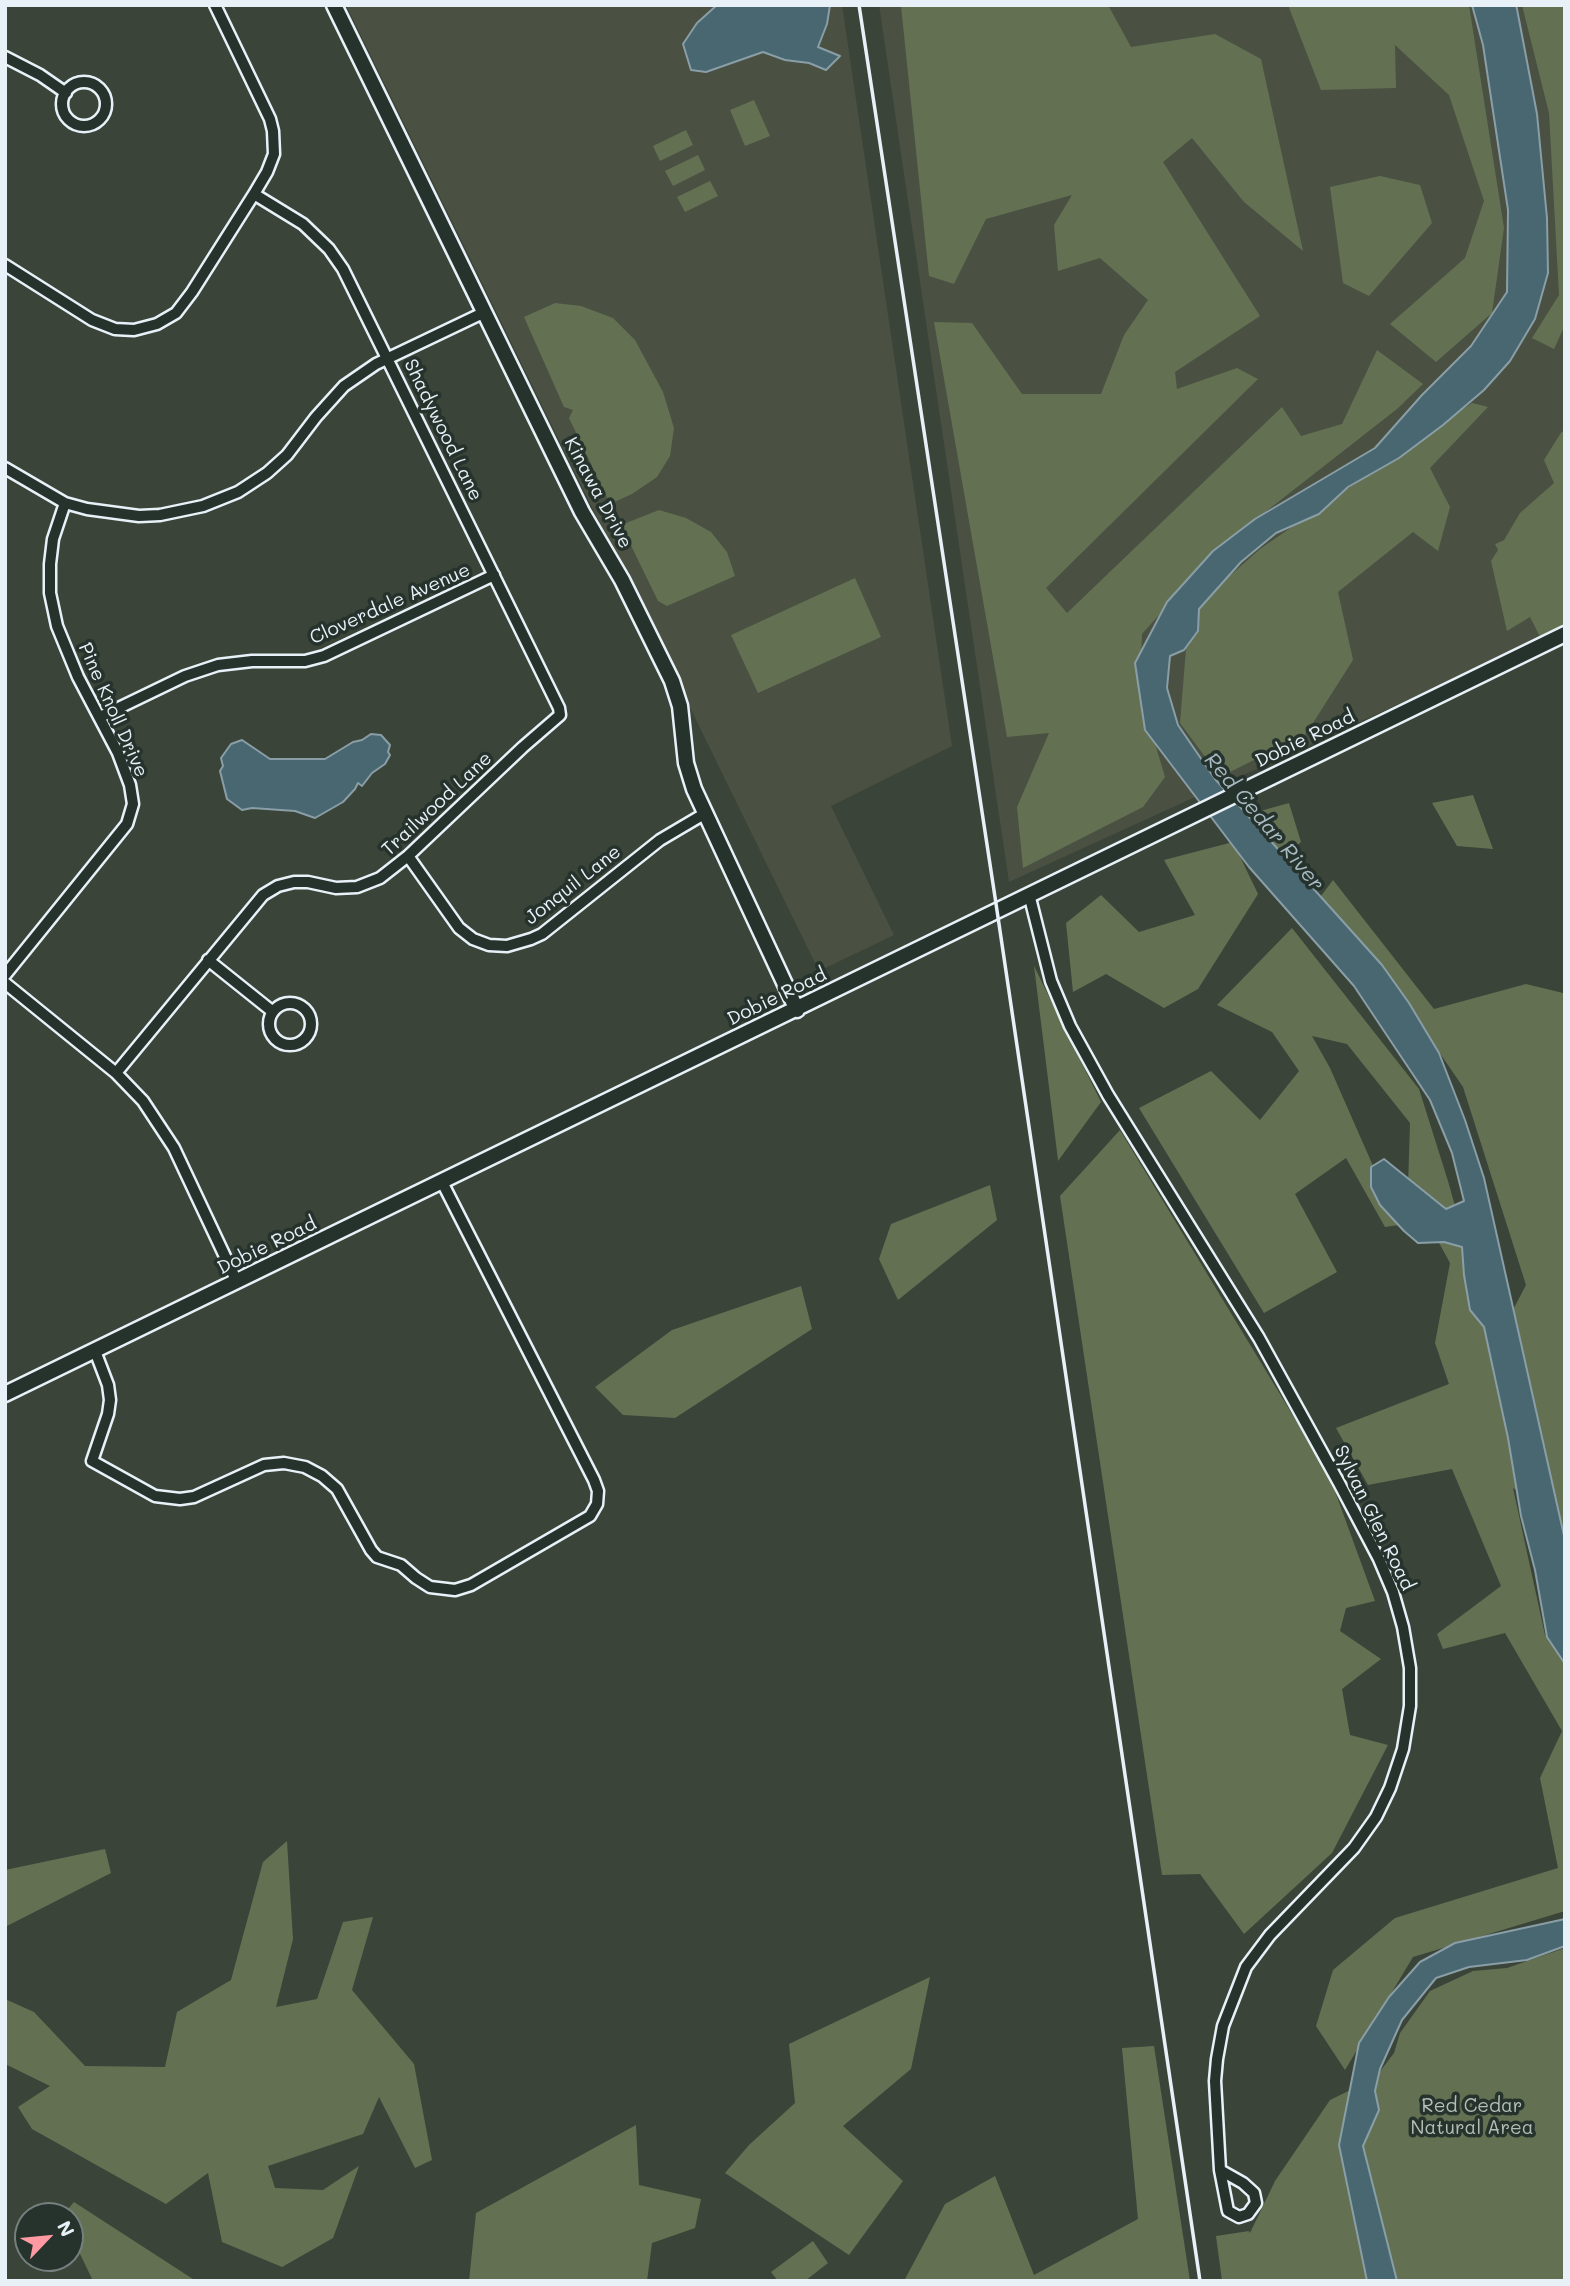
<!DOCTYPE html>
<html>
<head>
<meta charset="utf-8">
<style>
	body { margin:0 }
	#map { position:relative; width:1570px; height:2286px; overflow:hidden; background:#3b4439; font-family:Mali,sans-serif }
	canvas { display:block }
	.frame { position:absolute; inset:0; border:7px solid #e8f1f8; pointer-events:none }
	.north { position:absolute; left:14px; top:2202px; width:70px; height:70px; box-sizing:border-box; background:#26332d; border:2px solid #747f7e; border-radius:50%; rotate:64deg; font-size:19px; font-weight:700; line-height:28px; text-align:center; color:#e8f1f8 }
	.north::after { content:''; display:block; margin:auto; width:24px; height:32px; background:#ff9aa2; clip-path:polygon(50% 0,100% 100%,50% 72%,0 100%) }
</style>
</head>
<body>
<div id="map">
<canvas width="1570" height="2286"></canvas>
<div class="frame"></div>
<div class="north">N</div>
</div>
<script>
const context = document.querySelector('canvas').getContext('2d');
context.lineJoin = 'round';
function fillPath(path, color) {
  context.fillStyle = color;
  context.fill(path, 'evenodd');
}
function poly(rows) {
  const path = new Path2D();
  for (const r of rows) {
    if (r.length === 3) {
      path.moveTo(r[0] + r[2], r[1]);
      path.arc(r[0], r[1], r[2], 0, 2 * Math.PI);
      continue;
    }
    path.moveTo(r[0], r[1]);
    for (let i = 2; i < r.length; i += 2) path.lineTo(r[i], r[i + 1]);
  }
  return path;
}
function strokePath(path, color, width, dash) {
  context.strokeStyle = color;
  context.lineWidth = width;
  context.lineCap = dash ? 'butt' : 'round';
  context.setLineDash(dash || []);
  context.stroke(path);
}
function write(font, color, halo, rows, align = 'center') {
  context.font = font + ' Mali,sans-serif';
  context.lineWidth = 7;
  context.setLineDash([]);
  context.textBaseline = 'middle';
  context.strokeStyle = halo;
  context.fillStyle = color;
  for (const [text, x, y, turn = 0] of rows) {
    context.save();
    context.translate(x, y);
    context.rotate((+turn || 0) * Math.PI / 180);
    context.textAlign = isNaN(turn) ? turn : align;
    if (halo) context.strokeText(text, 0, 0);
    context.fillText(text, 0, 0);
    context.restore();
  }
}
fillPath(poly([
	[346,5,842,5,952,746,831,806,894,935,819,971],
	[879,5,1565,5,1565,510,1495,544,1541,639,1009,882]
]), '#4a5042');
fillPath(poly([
	[1108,5,1131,47,1215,34,1261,59,1303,251,1244,202,1192,138,1163,162,1260,316,1175,372,1177,389,1237,368,1258,379,1046,588,1067,613,1282,407,1301,436,1342,424,1377,350,1423,384,1397,409,1218,549,1142,634,1140,693,1165,777,1143,807,1023,868,1017,807,1049,733,1007,737,934,322,972,323,1022,394,1101,394,1124,335,1148,300,1100,258,1058,271,1054,225,1072,195,986,219,954,284,929,276,901,6],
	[1288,5,1469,5,1504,228,1492,313,1436,362,1390,324,1465,258,1484,201,1449,95,1395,45,1396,88,1321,90],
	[1522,5,1565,5,1565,325,1554,349,1532,338,1559,295,1549,113],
	[754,100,770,136,745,146,730,110],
	[686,130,693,145,660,161,653,146],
	[698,155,705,170,673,186,665,171],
	[1380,176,1420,185,1432,223,1369,296,1343,283,1330,187],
	[710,181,718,196,685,212,677,197],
	[555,303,581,306,613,318,635,340,663,392,674,428,670,456,657,477,632,494,610,504,569,418,573,410,564,407,524,317],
	[1472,403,1488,407,1430,468,1450,507,1438,551,1413,532,1338,592,1353,660,1306,734,1220,777,1180,723,1189,612,1260,549],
	[1562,431,1565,437,1565,627,1541,639,1530,617,1507,631,1491,561,1498,550,1495,544,1504,540,1520,513,1554,483,1544,460],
	[659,510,686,518,711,532,727,552,735,576,667,606,658,601,621,525],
	[855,578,881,637,758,693,731,635],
	[1473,795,1493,849,1457,846,1432,803],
	[1289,803,1301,842,1281,860,1246,815],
	[1233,842,1258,894,1198,989,1164,1008,1106,974,1073,992,1066,923,1101,895,1139,932,1195,915,1164,860],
	[1333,880,1434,1009,1526,984,1563,993,1565,987,1565,1532,1560,1518,1513,1488,1545,1635,1565,1662,1565,1911,1413,1957,1345,2070,1316,2026,1333,1970,1395,1918,1558,1868,1540,1778,1562,1731,1505,1633,1443,1649,1437,1634,1501,1586,1452,1469,1368,1485,1336,1428,1449,1384,1435,1343,1450,1263,1408,1186,1410,1123,1347,1044,1312,1036,1330,1068,1399,1225,1385,1227,1346,1158,1295,1194,1337,1272,1264,1313,1139,1108,1211,1071,1260,1120,1299,1071,1272,1032,1217,1005,1292,928,1419,1089,1448,1181,1494,1346,1526,1285,1463,1087,1389,979,1318,900],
	[1034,966,1101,1102,1058,1161,1058,1160],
	[1120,1130,1329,1475,1375,1601,1346,1608,1340,1631,1381,1659,1342,1689,1350,1735,1388,1745,1332,1853,1244,1934,1200,1874,1162,1875,1060,1196],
	[990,1185,997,1220,898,1300,879,1259,891,1224],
	[801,1286,812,1329,675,1418,623,1415,595,1387,672,1330],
	[287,1841,293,1939,276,2007,317,1999,343,1922,373,1917,352,1990,414,2064,432,2160,415,2168,379,2097,363,2134,268,2166,275,2188,323,2190,359,2166,333,2238,282,2267,222,2242,208,2173,166,2204,32,2129,18,2107,50,2086,5,2064,5,1999,34,2012,85,2066,165,2067,177,2012,231,1980,263,1862],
	[105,1849,111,1873,5,1927,5,1870],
	[1565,1948,1565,2281,1222,2281,1216,2236,1249,2231,1250,2233,1275,2181,1330,2100,1375,2078,1394,2053,1400,2033,1430,1991,1473,1971,1507,1968],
	[930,1977,911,2069,843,2126,903,2181,849,2255,725,2173,749,2145,795,2103,789,2044],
	[1154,2046,1190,2281,904,2281,945,2204,995,2176,1034,2275,1138,2219,1122,2048],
	[636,2125,639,2185,701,2199,695,2228,652,2243,647,2281,469,2281,476,2213],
	[74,2202,196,2281,93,2281,70,2233,70,2216,62,2216],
	[813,2241,828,2263,805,2281,778,2281,771,2272]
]), '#637152');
const water = poly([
	[717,5,830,5,827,24,818,47,840,56,826,70,809,63,785,60,763,52,706,72,691,70,683,44,697,23,717,5],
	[1472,5,1516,5,1517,9,1537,114,1547,218,1548,273,1535,319,1510,361,1484,390,1443,425,1399,458,1348,487,1319,514,1276,533,1241,562,1199,609,1198,631,1184,650,1170,656,1167,688,1178,725,1215,779,1382,965,1409,1003,1439,1053,1465,1120,1484,1178,1565,1540,1565,1664,1547,1637,1535,1570,1521,1516,1508,1438,1484,1327,1470,1310,1464,1275,1462,1247,1444,1242,1418,1243,1404,1231,1380,1205,1371,1187,1371,1167,1384,1159,1446,1209,1464,1201,1452,1153,1430,1100,1354,986,1249,867,1145,730,1135,663,1167,602,1213,551,1255,519,1375,448,1422,395,1471,346,1507,292,1508,210,1483,45,1472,5],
	[371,734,381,735,390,745,388,752,390,755,385,764,372,773,362,786,358,783,355,789,343,802,315,818,295,811,252,808,242,810,227,799,220,771,223,766,221,758,231,744,242,740,270,759,325,759,353,742,362,740,371,734],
	[1565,1919,1565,1946,1527,1960,1469,1967,1436,1978,1402,2020,1380,2069,1375,2091,1379,2110,1363,2146,1397,2281,1367,2281,1339,2145,1359,2043,1389,1997,1420,1962,1455,1943,1565,1919]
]);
fillPath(water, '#496770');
strokePath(water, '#899ea6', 2);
const street = poly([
	[5,57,40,75,66,93],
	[84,104,22],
	[5,265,92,320,115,329,134,330,157,324,176,313,192,292,254,194,267,172,274,154,273,131,270,119,215,5],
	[5,468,65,503,87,509,139,516,160,515,203,506,238,492,267,473,287,455,316,417,344,386,376,364,485,312],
	[100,717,185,676,218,665,252,661,305,661,324,656,494,575],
	[408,856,459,928,473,939,489,945,507,946,531,939,542,934,660,840,704,814],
	[1029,894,1051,981,1070,1026,1108,1095,1259,1338,1339,1483,1379,1559,1393,1592,1403,1627,1410,1668,1410,1706,1403,1749,1390,1788,1376,1817,1354,1848,1270,1935,1246,1967,1223,2026,1217,2059,1215,2081,1220,2170,1243,2183,1254,2193,1256,2203,1248,2214,1239,2217,1228,2211,1220,2170],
	[208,960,273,1012],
	[5,975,127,824,133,804,130,785,118,753,78,677,57,626,50,593,50,564,53,539,65,503],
	[5,983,116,1073,143,1101,174,1148,237,1282],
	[290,1024,21],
	[116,1073,263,895,278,886,294,882,308,882,336,888,357,887,380,878,408,856,523,747,560,715,559,708,343,269,329,249,303,224,254,194],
	[95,1351,108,1385,110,1400,108,1414,92,1461,155,1496,180,1499,194,1497,264,1465,284,1463,305,1467,322,1476,337,1489,371,1550,377,1557,401,1565,416,1578,430,1587,455,1590,471,1585,590,1516,597,1504,598,1491,594,1480,442,1182]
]);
const secondary = poly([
	[334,5,582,512,622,580,672,681,680,706,686,763,694,789,797,1010],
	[5,1394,1565,634]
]);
strokePath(street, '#e8f1f8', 15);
strokePath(secondary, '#e8f1f8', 19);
strokePath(street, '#26332d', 10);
strokePath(secondary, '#26332d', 14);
strokePath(poly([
	[859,5,995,897,1200,2281]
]), '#e8f1f8', 3.5);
write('19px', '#e8f1f8', '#26332d', [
	["Shadywood Lane",443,430,64],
	["Kinawa Drive",598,493,62],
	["Cloverdale Avenue",390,604,-24],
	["Pine Knoll Drive",113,710,66],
	["Dobie Road",1305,739,-26],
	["Trailwood Lane",437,804,-43],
	["Jonquil Lane",573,885,-38],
	["Dobie Road",777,997,-26],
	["Dobie Road",267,1246,-26],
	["Sylvan Glen Road",1374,1518,64]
]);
write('19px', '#b3beb6', '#26332d', [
	["Red Cedar",1472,2106],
	["Natural Area",1472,2128]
]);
write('italic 21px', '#a8bac2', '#26332d', [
	["Red Cedar River",1264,822,50]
]);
</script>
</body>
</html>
